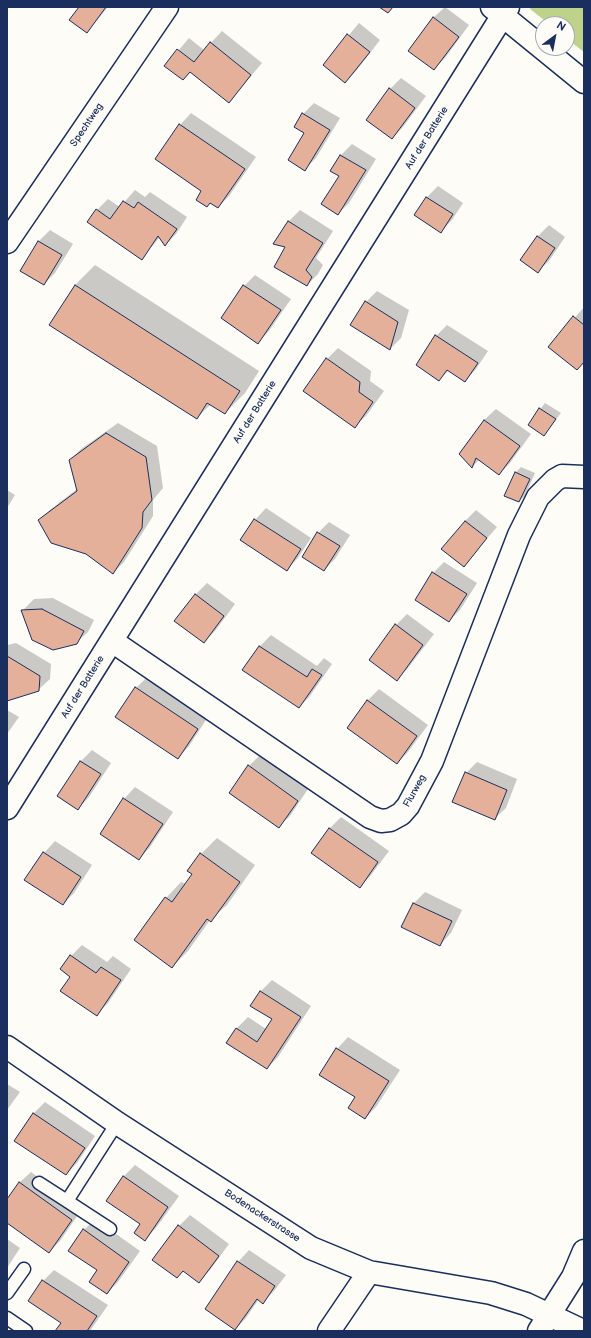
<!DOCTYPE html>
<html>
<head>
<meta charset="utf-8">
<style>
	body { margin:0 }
	#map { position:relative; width:591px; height:1338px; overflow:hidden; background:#fdfcf7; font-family:"Balsamiq Sans",sans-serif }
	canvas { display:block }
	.frame { position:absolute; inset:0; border:8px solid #1b2f5e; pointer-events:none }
	.north { position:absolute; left:535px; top:16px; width:40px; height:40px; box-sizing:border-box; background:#fdfcf7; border:1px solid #a3aaba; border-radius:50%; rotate:32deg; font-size:11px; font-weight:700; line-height:16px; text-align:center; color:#1b2f5e }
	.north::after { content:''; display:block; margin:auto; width:14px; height:18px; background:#1b2f5e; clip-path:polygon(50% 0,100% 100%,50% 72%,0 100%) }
</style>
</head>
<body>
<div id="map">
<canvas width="591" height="1338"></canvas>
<div class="frame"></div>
<div class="north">N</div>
</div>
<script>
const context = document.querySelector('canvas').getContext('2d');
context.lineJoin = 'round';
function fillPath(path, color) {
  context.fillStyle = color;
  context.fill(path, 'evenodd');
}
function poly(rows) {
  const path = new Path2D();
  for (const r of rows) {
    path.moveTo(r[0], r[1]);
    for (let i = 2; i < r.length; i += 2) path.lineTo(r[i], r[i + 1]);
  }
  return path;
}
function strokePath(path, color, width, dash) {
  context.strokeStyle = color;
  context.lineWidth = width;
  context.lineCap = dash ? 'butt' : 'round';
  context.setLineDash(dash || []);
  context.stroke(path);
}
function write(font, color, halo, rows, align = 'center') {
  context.font = font + ' "Balsamiq Sans",sans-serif';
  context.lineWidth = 3;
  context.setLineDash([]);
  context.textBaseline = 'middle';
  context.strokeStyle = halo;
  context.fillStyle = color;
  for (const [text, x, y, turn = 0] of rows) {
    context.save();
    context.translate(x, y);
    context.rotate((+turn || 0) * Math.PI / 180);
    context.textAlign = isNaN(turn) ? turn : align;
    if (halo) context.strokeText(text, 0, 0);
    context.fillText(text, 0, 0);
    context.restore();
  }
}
fillPath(poly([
	[531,7,584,7,584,52,567,39,567,24,549,24,530,9]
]), '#bdd389');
fillPath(poly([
	[81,7,108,7,87,32],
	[445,7,469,25,445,58,434,69,433,18],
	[359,23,380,40,356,71,345,82,324,65],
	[222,31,262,63,229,102,190,72,183,79,166,65,189,38,204,50],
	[401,78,426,96,403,127,392,138,390,89],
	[314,103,340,118,316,158,305,169,305,133,303,114],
	[191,113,256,157,229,196,218,207,211,202,203,191,156,159,180,125],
	[352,144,376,159,349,203,338,214,340,176,331,170,341,155],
	[438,186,463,203,452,220,441,231,415,215,427,197],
	[135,190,145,197,150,192,187,217,176,234,165,245,160,237,142,258,97,210,108,199,120,207],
	[300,210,333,231,316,258,323,265,318,274,307,285,287,246,275,244,289,221],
	[549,225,565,237,549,261,537,272,521,260,538,236],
	[50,230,73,244,55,273,44,284,22,270,39,241],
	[95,265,259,371,245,393,225,413,211,404,197,418,50,324,75,285],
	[255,275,291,299,269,331,258,342,222,318,244,286],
	[377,291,409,310,401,338,390,349,352,325,366,302],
	[584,307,584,362,577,369,550,347],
	[447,325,488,351,476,369,465,381,449,370,439,380,436,336],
	[338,348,371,371,370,381,384,391,366,416,354,427,304,391,327,359],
	[545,403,561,413,544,435,529,424],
	[496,409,531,434,510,463,499,474,479,460,472,467,461,454,484,420],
	[118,423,157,446,163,488,153,500,153,516,124,562,113,573,39,520,51,509,77,489,70,460,81,449],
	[521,467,535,473,525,496,519,501,515,473],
	[7,490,15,495,7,508],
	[266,508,311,538,298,558,287,569,255,520],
	[476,510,497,527,464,565,465,521],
	[329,522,350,535,335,559,324,570,318,533],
	[444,562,477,583,460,610,449,621,433,573],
	[207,583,235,604,215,631,204,642,176,621,196,594],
	[53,598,94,620,88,632,76,643,23,610,34,599],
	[407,614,434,634,408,668,397,679,396,625],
	[271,635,317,666,324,658,332,664,310,696,299,707,244,670,260,646],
	[16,643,51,664,50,679,38,690,7,699,7,645],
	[147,677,208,717,189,746,178,758,136,688],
	[379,689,428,725,408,752,397,763,348,727,368,700],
	[7,710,19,717,7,734],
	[92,750,111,763,89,797,78,809,58,796,81,761],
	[260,755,308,789,290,816,278,827,249,766],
	[477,762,517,779,506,808,494,819,466,773],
	[135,787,173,812,150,847,139,859,124,799],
	[341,817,389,851,371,875,360,887,313,853,330,828],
	[217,838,255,865,227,905,210,920,188,951,172,967,166,898,181,882,186,884,193,874,189,871,201,854],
	[55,841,92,865,74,893,63,904,26,880,44,853],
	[425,892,462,910,451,933,440,945,403,927,414,903],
	[82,945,107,962,113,956,131,969,108,1003,96,1015,71,976,71,956],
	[272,980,311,1006,278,1057,267,1068,228,1042,237,1028,248,1017,266,1029,273,1019,252,1005,261,991],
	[348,1037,400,1070,376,1107,365,1118,337,1049],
	[7,1084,20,1092,7,1110],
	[45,1102,95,1136,77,1163,66,1174,16,1140,34,1113],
	[135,1165,179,1196,156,1228,145,1239,142,1224,107,1200,124,1176],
	[31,1172,82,1209,60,1241,49,1252,7,1222,7,1201,19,1183],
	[190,1215,229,1244,210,1270,199,1281,179,1226],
	[95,1219,140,1251,118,1282,107,1293,84,1230],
	[7,1239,20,1248,7,1268],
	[249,1250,286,1275,274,1291,263,1302,259,1299,246,1318,235,1329,206,1309,238,1262],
	[54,1270,108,1305,90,1331,57,1331,62,1322,43,1281]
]), '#0003');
const building = poly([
	[79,7,106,7,87,33,69,20,79,7],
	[379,7,393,7,388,13,379,7],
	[433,17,459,37,434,70,408,51,433,17],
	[347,34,370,52,345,83,323,65,347,34],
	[210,42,251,75,229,103,190,72,183,80,164,66,177,49,194,62,210,42],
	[389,88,415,108,392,139,366,120,389,88],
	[302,113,330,130,305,171,288,160,304,133,294,127,302,113],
	[179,124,245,169,218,208,210,203,207,207,196,200,201,191,155,159,179,124],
	[340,155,366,170,338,215,321,204,339,176,330,171,340,155],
	[426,197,453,214,441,233,414,215,426,197],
	[123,201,134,208,138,202,177,229,165,246,158,236,142,260,87,222,96,209,110,219,123,201],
	[288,221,323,243,306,270,312,277,307,286,274,267,285,247,273,244,288,221],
	[537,236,555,248,538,273,520,260,537,236],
	[38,241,62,255,44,285,20,271,38,241],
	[75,285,240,391,225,414,207,403,197,419,49,325,75,285],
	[243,285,281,310,258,344,221,318,243,285],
	[365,301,398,322,390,350,350,325,365,301],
	[573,316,584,325,584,362,577,370,548,347,573,316],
	[435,335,478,363,465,382,447,370,439,381,416,365,435,335],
	[326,358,360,382,359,392,373,402,355,428,303,391,326,358],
	[539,408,556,419,544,436,528,425,539,408],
	[484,420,520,446,499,475,476,458,472,468,459,454,484,420],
	[106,433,146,457,152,500,143,512,142,528,113,574,86,554,51,543,38,520,77,491,69,460,106,433],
	[515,472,530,479,519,502,504,496,515,472],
	[254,519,301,549,287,571,240,540,254,519],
	[465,521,487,538,464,567,441,549,465,521],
	[317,532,340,546,324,571,302,557,317,532],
	[432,572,467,594,449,622,415,600,432,572],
	[195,594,224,616,204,643,174,621,195,594],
	[42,609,84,631,77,644,53,650,32,640,21,610,42,609],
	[395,624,423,645,397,681,369,660,395,624],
	[259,646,307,677,312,669,322,675,299,708,242,670,259,646],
	[7,656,40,676,39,691,7,701,7,656],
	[135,687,198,729,178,759,115,717,135,687],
	[367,700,417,736,397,764,347,728,367,700],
	[80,761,101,774,78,810,57,796,80,761],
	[248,765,298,801,279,828,229,793,248,765],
	[465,772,507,790,495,820,452,802,465,772],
	[123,798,163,824,139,860,100,834,123,798],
	[329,828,378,862,360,888,311,853,329,828],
	[43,852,81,877,63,905,24,880,43,852],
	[200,853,240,882,211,922,207,919,172,968,134,940,165,897,172,902,192,874,187,871,200,853],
	[413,903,452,921,440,946,401,927,413,903],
	[70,955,96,973,101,967,121,980,97,1016,60,991,70,977,60,969,70,955],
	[260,991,301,1017,267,1069,226,1043,236,1028,257,1042,272,1019,250,1006,260,991],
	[336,1048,389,1081,365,1119,348,1108,355,1097,319,1075,336,1048],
	[33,1113,85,1148,66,1175,14,1141,33,1113],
	[123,1176,168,1207,145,1241,134,1233,140,1224,106,1201,123,1176],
	[19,1182,72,1220,49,1253,7,1223,7,1199,19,1182],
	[178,1225,219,1256,199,1283,183,1271,177,1278,152,1260,178,1225],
	[83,1229,129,1262,107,1294,89,1282,97,1270,68,1251,83,1229],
	[237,1261,275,1286,263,1304,257,1299,235,1330,205,1309,237,1261],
	[42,1280,97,1316,87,1331,55,1331,61,1323,28,1301,42,1280]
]);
fillPath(building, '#e5b099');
strokePath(building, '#1b2f5e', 1);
const lane = poly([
	[39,1183,67,1201,117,1123],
	[67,1201,110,1229],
	[7,1293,24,1269],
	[7,1318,26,1331]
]);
const street = poly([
	[492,7,584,82],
	[7,242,167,7],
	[112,641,370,817,381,821,390,820,401,814,408,806,432,761,519,535,538,497,555,480,562,476,584,477],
	[7,808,508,7],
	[7,1047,117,1123,311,1248,369,1272,491,1293,526,1304,583,1331],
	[329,1331,369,1272],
	[539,1331,573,1277,584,1251]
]);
strokePath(lane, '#1b2f5e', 15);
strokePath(street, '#1b2f5e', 25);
strokePath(lane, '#fdfcf7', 12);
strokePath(street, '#fdfcf7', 22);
write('10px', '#1b2f5e', '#fdfcf7', [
	["Spechtweg",87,125,-56],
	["Auf der Batterie",427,138,-58],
	["Auf der Batterie",255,412,-58],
	["Auf der Batterie",83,687,-58],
	["Flurweg",415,791,-61],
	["Bodenackerstrasse",262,1216,33]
]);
</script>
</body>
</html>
